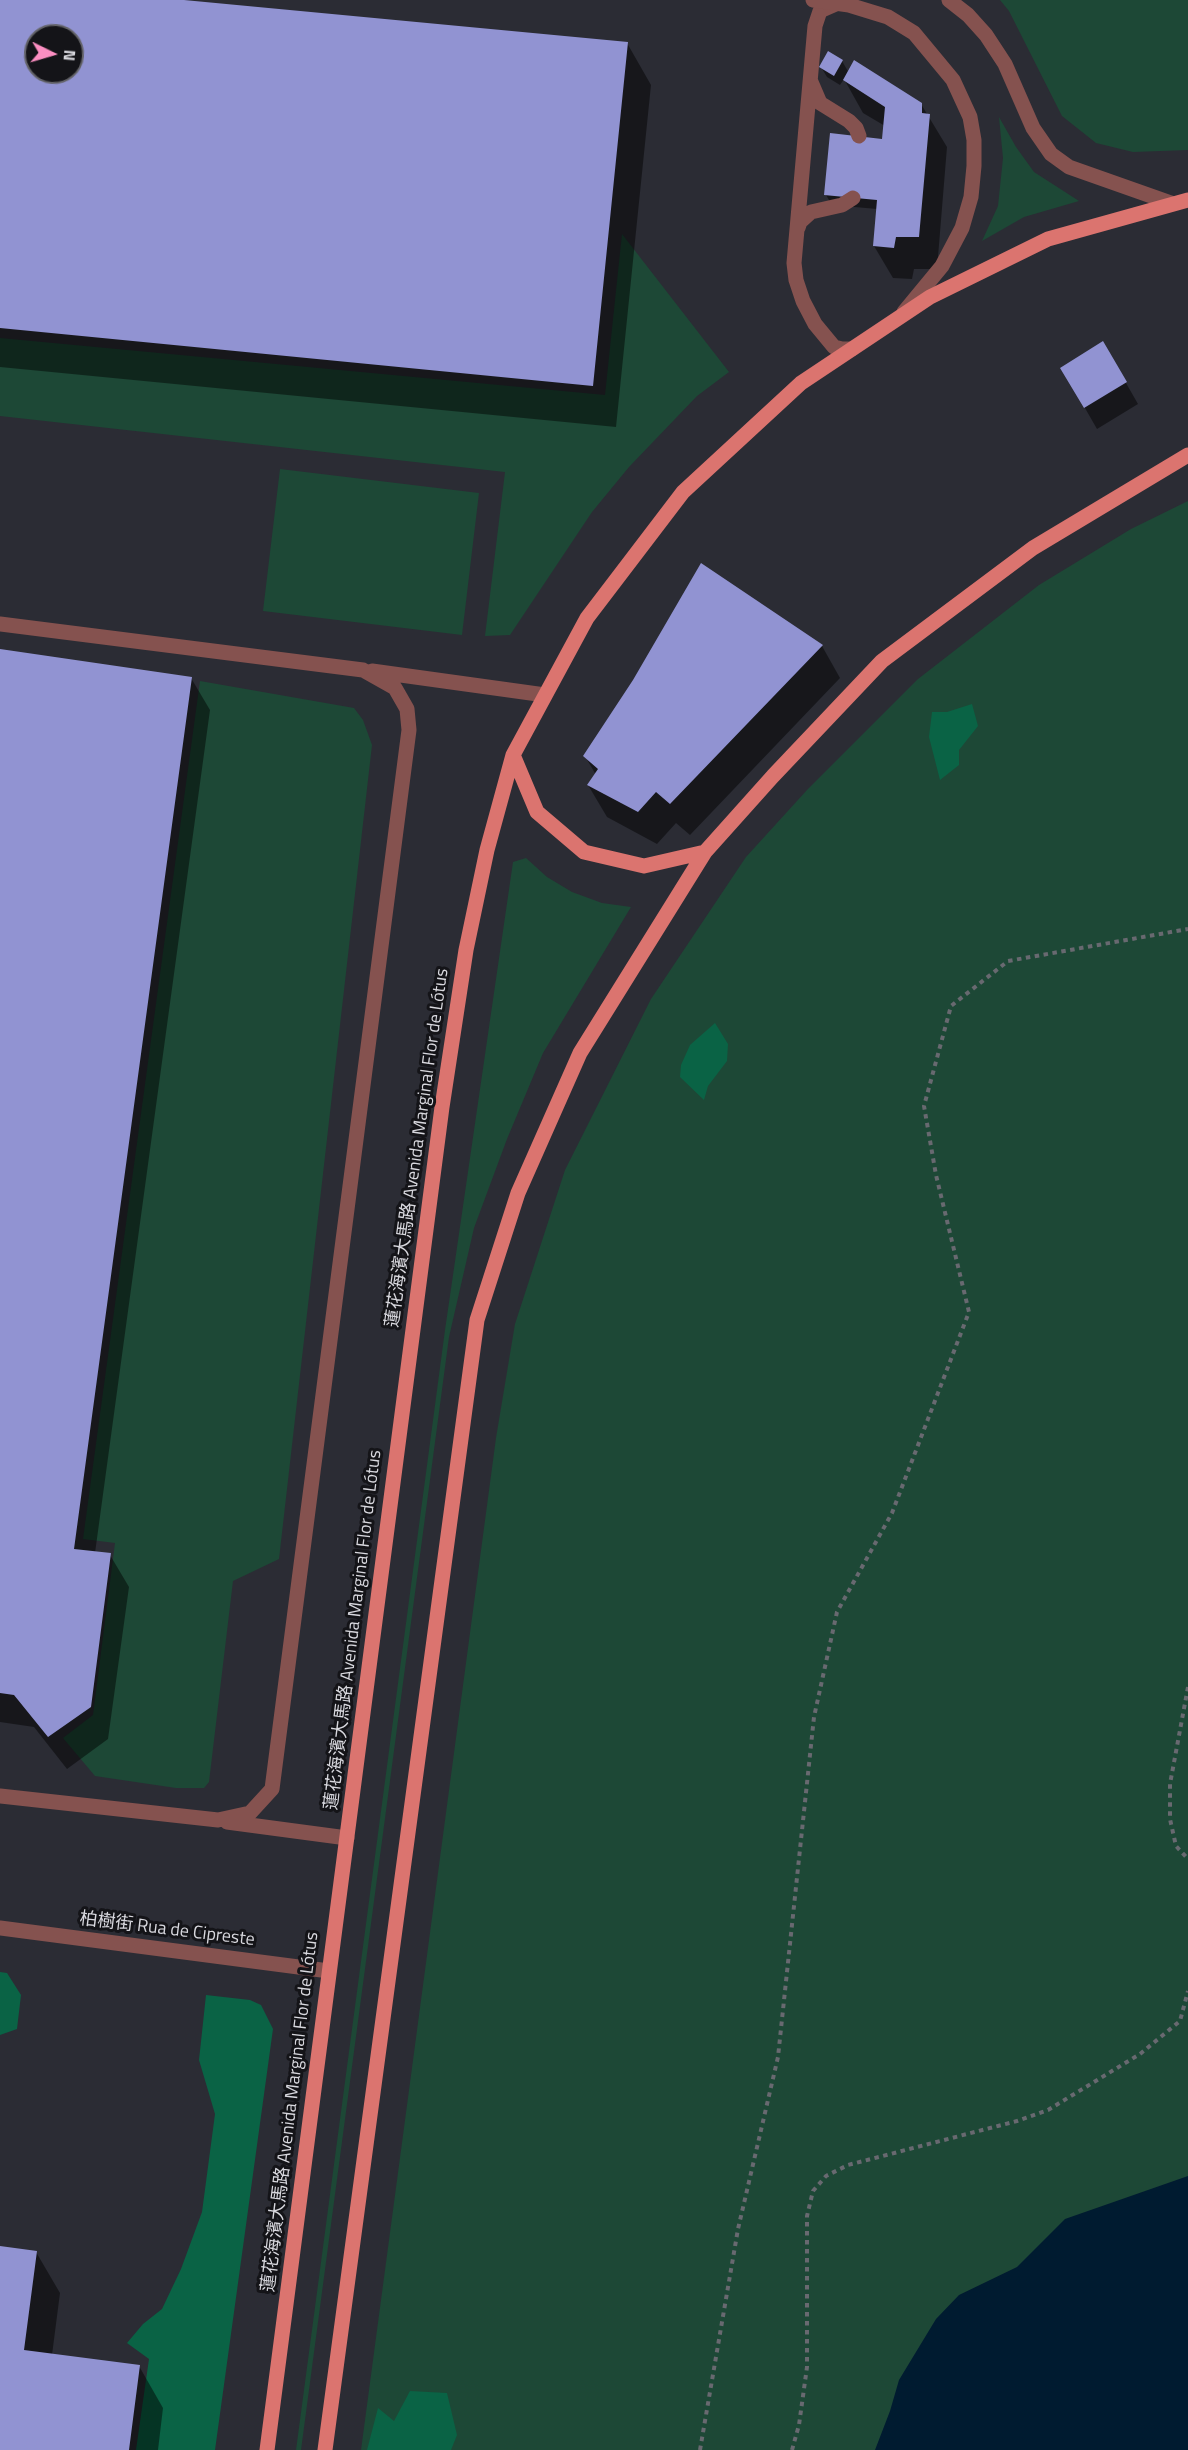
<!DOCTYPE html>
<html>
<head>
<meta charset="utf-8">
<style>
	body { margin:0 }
	#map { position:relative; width:1188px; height:2450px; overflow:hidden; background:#2b2c34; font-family:"Titillium Web",sans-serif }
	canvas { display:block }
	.north { position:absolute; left:24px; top:24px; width:60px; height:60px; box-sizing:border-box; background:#141418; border:2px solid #626267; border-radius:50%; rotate:95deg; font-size:16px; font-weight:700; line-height:24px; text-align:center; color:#d8d8de }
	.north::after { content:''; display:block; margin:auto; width:21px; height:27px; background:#fc8fc2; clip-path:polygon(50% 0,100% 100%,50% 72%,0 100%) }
</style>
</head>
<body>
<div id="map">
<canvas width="1188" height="2450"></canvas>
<div class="north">N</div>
</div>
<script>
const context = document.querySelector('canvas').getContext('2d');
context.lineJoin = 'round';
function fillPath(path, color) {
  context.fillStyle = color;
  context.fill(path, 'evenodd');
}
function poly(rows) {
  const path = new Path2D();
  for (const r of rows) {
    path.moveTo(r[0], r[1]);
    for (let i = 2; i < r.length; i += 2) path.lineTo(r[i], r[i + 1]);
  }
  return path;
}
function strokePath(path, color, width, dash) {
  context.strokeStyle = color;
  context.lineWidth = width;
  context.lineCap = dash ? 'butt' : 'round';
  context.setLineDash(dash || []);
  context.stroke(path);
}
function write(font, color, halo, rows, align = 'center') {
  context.font = font + ' "Titillium Web","Noto Sans SC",sans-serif';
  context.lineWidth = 6;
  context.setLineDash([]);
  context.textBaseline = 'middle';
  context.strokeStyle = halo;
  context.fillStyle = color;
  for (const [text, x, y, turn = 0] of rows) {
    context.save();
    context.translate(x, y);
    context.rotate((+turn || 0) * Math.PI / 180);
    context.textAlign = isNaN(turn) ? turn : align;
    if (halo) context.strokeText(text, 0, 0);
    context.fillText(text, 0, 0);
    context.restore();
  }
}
fillPath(poly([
	[1000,0,1188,0,1188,150,1133,152,1096,143,1062,116,1009,11],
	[999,117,1016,147,1034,172,1079,201,1024,217,982,241,998,206,1003,158],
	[622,234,729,372,697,396,629,467,592,512,510,635,485,636,505,472,0,416,0,338,605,395],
	[280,469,479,493,462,635,263,611],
	[1188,501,1188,2450,361,2450,496,1438,515,1324,565,1170,651,999,746,857,807,790,918,679,1039,585,1131,529],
	[200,681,354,708,363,720,372,745,279,1559,233,1581,209,1782,204,1788,176,1788,95,1776,63,1738,93,1715,115,1543,83,1539],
	[526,858,547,877,572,892,602,903,631,907,543,1053,507,1139,474,1228,449,1337,301,2450,296,2450,445,1330,513,862]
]), '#1d4836');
fillPath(poly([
	[972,704,978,726,959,750,959,765,940,780,929,737,932,712,947,712],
	[715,1023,728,1044,727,1061,708,1086,704,1100,680,1077,681,1065,690,1045],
	[0,1972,7,1973,21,1995,17,2029,0,2035],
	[206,1995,250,2000,261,2005,273,2029,215,2450,136,2450,149,2359,127,2343,143,2324,162,2309,181,2269,202,2212,215,2114,199,2060],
	[410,2391,447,2393,457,2435,451,2450,367,2450,378,2408,394,2421]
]), '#0a6345');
fillPath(poly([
	[1188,2176,1188,2450,875,2450,890,2411,899,2380,936,2319,959,2295,1017,2267,1065,2219]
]), '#001b30');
fillPath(poly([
	[0,0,168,0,627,43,651,85,616,427,0,367],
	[36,36,72,36,72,72,36,72],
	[842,61,849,73,921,104,947,147,937,269,914,269,912,279,893,278,874,246,877,209,832,205,826,195,883,140,885,126,863,113,844,79,840,85,827,77,821,67],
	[1062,368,1126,383,1138,404,1097,429],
	[822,646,840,678,690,835,676,823,657,844,607,817,588,785,596,775,585,756],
	[0,651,191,678,210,710,95,1553,110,1555,129,1587,108,1739,67,1769,34,1727,0,1722],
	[0,2247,36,2252,60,2293,52,2355,139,2366,163,2408,158,2450,0,2450]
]), '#0007');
fillPath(poly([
	[0,0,184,0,628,42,593,386,0,328],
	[36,36,72,36,72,72,36,72],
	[828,51,843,60,834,76,819,67],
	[854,60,922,103,922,113,930,114,919,237,896,237,894,248,873,246,877,200,824,195,830,133,882,139,885,107,843,80],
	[1103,341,1127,382,1084,408,1060,368],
	[701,563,823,645,670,804,656,792,638,812,587,785,598,769,583,756,633,680],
	[0,649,192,677,74,1549,111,1553,91,1707,48,1737,14,1695,0,1693],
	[0,2246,37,2251,24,2350,140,2365,129,2450,0,2450]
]), '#9193d2');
strokePath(poly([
	[1188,1687,1170,1784,1170,1819,1176,1846,1188,1859],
	[700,2450,738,2229,778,2057,814,1717,837,1612,892,1513,969,1312,936,1175,924,1106,951,1006,1008,961,1188,929],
	[792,2450,799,2425,807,2367,807,2216,813,2191,826,2176,848,2165,1017,2121,1048,2110,1140,2054,1180,2021,1188,1991]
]), '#686970', 4, [4.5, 4.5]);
strokePath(poly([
	[836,4,820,11,815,26,794,263,796,280,803,301,815,324,834,347,842,349,852,349],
	[811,82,820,103,849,121,856,128,859,136],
	[798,228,800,222,811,212,842,205,853,198],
	[0,624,363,670,395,688,407,709,409,730,272,1789,250,1813,218,1820,0,1796],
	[372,671,545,695],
	[227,1822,347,1838]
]), '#85524f', 15);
strokePath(poly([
	[813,0,849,5,888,17,914,33,953,80,970,117,974,140,974,166,971,197,962,228,942,266,904,312],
	[949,0,968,15,986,35,1005,64,1033,128,1051,154,1069,167,1171,203],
	[0,1928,329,1971]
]), '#85524f', 15);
strokePath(poly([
	[513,755,537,812,584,852,644,866,705,852],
	[267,2450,442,1107,466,950,487,850,513,755,587,618,683,492,801,383,930,297,1048,239,1188,200],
	[325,2450,477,1320,518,1193,580,1053,705,852,773,776,882,661,1033,548,1188,455]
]), '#db746f', 15);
write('18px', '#d8d8de', '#141418', [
	["蓮花海濱大馬路 Avenida Marginal Flor de Lótus",418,1148,-82],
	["蓮花海濱大馬路 Avenida Marginal Flor de Lótus",354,1630,-83],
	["柏樹街 Rua de Cipreste",167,1930,7],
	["蓮花海濱大馬路 Avenida Marginal Flor de Lótus",291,2112,-83]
]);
</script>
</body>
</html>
